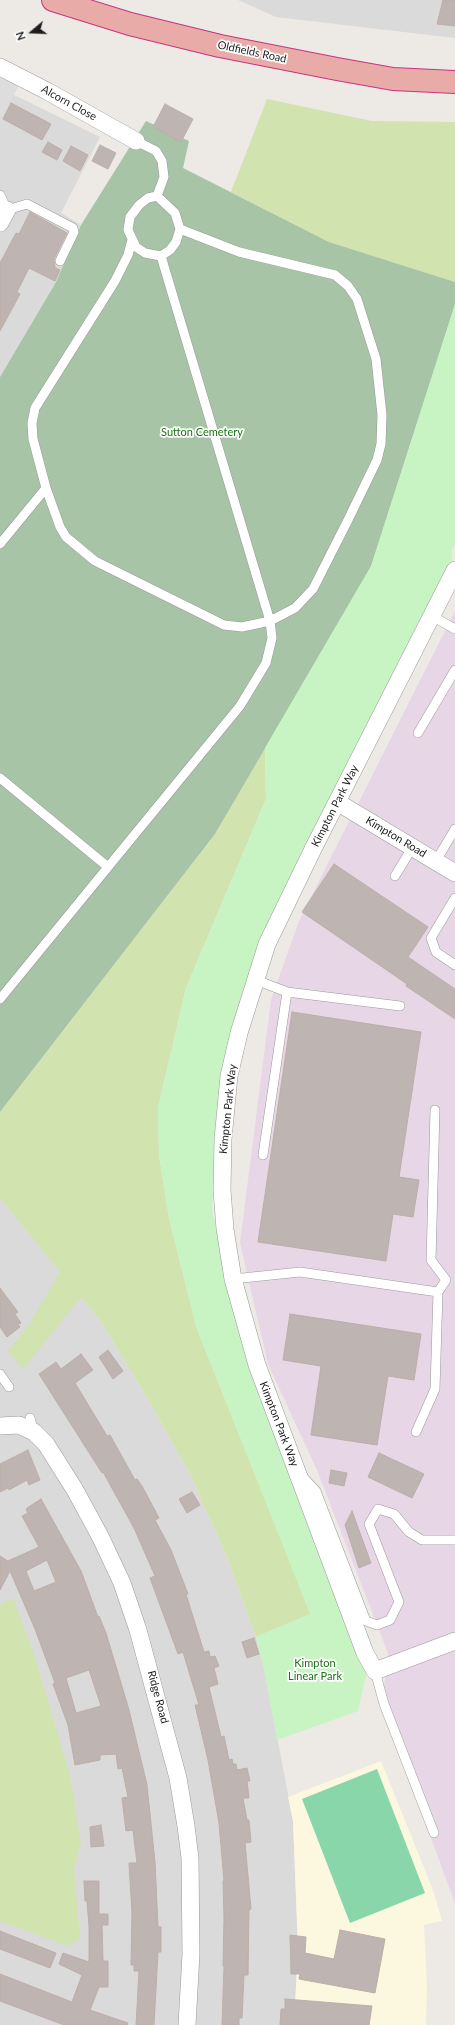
<!DOCTYPE html>
<html>
<head>
<meta charset="utf-8">
<style>
	body { margin:0 }
	#map { position:relative; width:455px; height:2025px; overflow:hidden; background:#ede9e4; font-family:Lato,sans-serif }
	canvas { display:block }
	.north { position:absolute; left:12px; top:12px; width:40px; height:40px; -webkit-text-stroke:3px #fff; paint-order:stroke; rotate:251deg; font-size:11px; font-weight:700; line-height:16px; text-align:center; color:#1d1d1d }
	.north::after { content:''; display:block; margin:auto; width:14px; height:18px; background:#1d1d1d; clip-path:polygon(50% 0,100% 100%,50% 72%,0 100%) }
</style>
</head>
<body>
<div id="map">
<canvas width="455" height="2025"></canvas>
<div class="north">N</div>
</div>
<script>
const context = document.querySelector('canvas').getContext('2d');
context.lineJoin = 'round';
function fillPath(path, color) {
  context.fillStyle = color;
  context.fill(path, 'evenodd');
}
function poly(rows) {
  const path = new Path2D();
  for (const r of rows) {
    path.moveTo(r[0], r[1]);
    for (let i = 2; i < r.length; i += 2) path.lineTo(r[i], r[i + 1]);
  }
  return path;
}
function strokePath(path, color, width, dash) {
  context.strokeStyle = color;
  context.lineWidth = width;
  context.lineCap = dash ? 'butt' : 'round';
  context.setLineDash(dash || []);
  context.stroke(path);
}
function write(font, color, halo, rows, align = 'center') {
  context.font = font + ' Lato,sans-serif';
  context.lineWidth = 3.5;
  context.setLineDash([]);
  context.textBaseline = 'middle';
  context.strokeStyle = halo;
  context.fillStyle = color;
  for (const [text, x, y, turn = 0] of rows) {
    context.save();
    context.translate(x, y);
    context.rotate((+turn || 0) * Math.PI / 180);
    context.textAlign = isNaN(turn) ? turn : align;
    if (halo) context.strokeText(text, 0, 0);
    context.fillText(text, 0, 0);
    context.restore();
  }
}
fillPath(poly([
	[238,0,455,0,455,38,276,17],
	[0,88,100,137,61,213,81,225,56,282,0,377],
	[0,1198,100,1320,145,1394,189,1472,227,1557,256,1637,265,1673,293,1821,298,1948,294,2025,0,2025]
]), '#dbdada');
fillPath(poly([
	[455,611,455,1903,382,1705,388,1653,317,1470,268,1364,240,1243,271,1000,299,921]
]), '#e6d6e6');
fillPath(poly([
	[381,1761,433,1890,442,1921,424,1925,427,1988,426,2025,294,2025,298,1948,293,1821,288,1797]
]), '#fcf7df');
fillPath(poly([
	[267,99,372,121,455,122,455,282,329,242,231,192],
	[265,748,266,799,186,988,158,1108,159,1155,169,1218,197,1329,311,1614,256,1637,227,1557,189,1472,145,1394,100,1320,81,1297,23,1369,8,1350,25,1331,60,1272,0,1198,0,1112,215,834],
	[13,1599,34,1654,70,1775,81,1843,74,1868,80,1938,68,1946,0,1921,0,1607,3,1602]
]), '#d1e3ae');
fillPath(poly([
	[146,121,189,141,183,168,329,242,455,282,455,305,371,567,215,834,0,1112,0,377,56,282,81,225]
]), '#a7c4a7');
fillPath(poly([
	[455,304,455,543,452,550,451,573,274,916,222,1070,212,1210,230,1297,249,1366,368,1666,358,1711,277,1740,265,1673,256,1637,310,1614,197,1329,169,1218,159,1155,158,1108,186,988,266,799,265,748,371,566]
]), '#c8f4c4');
fillPath(poly([
	[377,1769,425,1893,350,1923,302,1799]
]), '#89d6ab');
fillPath(poly([
	[0,67,23,78,0,121]
]), '#ddd');
const building = poly([
	[443,0,455,0,455,26,437,24,443,0],
	[11,103,51,124,42,140,3,119,11,103],
	[165,104,193,119,181,142,153,127,165,104],
	[48,142,62,150,57,160,42,152,48,142],
	[100,145,116,153,108,169,92,161,100,145],
	[71,146,88,155,80,171,63,161,71,146],
	[30,212,67,233,54,259,55,268,60,270,55,281,29,268,17,292,20,294,0,331,0,263,16,233,19,234,30,212],
	[334,864,428,927,408,957,455,989,455,1019,406,986,407,984,302,912,334,864],
	[292,1012,421,1032,399,1177,419,1180,413,1217,393,1214,386,1261,258,1242,292,1012],
	[0,1288,18,1312,15,1314,21,1323,18,1324,20,1327,7,1337,0,1327,0,1288],
	[290,1314,421,1334,414,1380,388,1376,377,1445,311,1435,321,1366,283,1360,290,1314],
	[108,1350,123,1371,113,1379,99,1357,108,1350],
	[81,1354,93,1370,75,1383,107,1436,110,1435,135,1480,137,1479,142,1486,159,1518,155,1520,171,1550,188,1594,186,1594,204,1652,209,1651,210,1657,215,1656,219,1666,214,1668,218,1684,209,1687,221,1737,224,1736,229,1760,232,1759,233,1764,236,1764,237,1770,247,1768,250,1781,247,1781,249,1798,243,1798,247,1820,249,1820,251,1842,245,1843,251,1909,249,1910,248,1975,244,1975,242,2018,239,2018,239,2025,222,2025,224,1966,223,1966,224,1918,223,1881,224,1881,219,1823,208,1760,195,1705,199,1705,183,1652,178,1654,150,1578,155,1576,134,1528,103,1472,102,1473,39,1374,56,1362,61,1369,81,1354],
	[28,1450,40,1480,29,1485,27,1480,9,1490,8,1488,0,1492,0,1464,28,1450],
	[379,1453,424,1474,412,1498,368,1477,379,1453],
	[331,1470,347,1473,344,1486,329,1483,331,1470],
	[192,1492,200,1505,187,1513,179,1499,192,1492],
	[41,1499,81,1571,98,1617,99,1616,106,1633,129,1710,147,1785,155,1862,158,1927,161,1927,161,1952,158,1952,154,2025,136,2025,139,1971,134,1971,134,1965,131,1965,132,1913,129,1863,137,1863,133,1830,126,1831,122,1798,128,1797,122,1768,118,1769,116,1754,100,1755,100,1760,75,1765,68,1725,53,1684,55,1683,35,1629,10,1571,0,1590,0,1556,8,1561,39,1547,22,1516,28,1513,26,1509,30,1506,41,1499],
	[47,1560,56,1582,34,1591,26,1571,47,1560],
	[89,1670,101,1706,76,1713,66,1678,89,1670],
	[352,1511,371,1563,359,1568,345,1525,352,1511],
	[254,1638,259,1654,247,1658,242,1642,254,1638],
	[101,1825,104,1846,91,1847,90,1827,101,1825],
	[84,1881,99,1881,99,1914,108,1914,108,1925,102,1925,103,1961,108,1961,108,1987,99,1987,90,2010,128,2023,127,2025,64,2025,0,2001,0,1974,72,2002,82,1975,59,1964,63,1953,89,1962,89,1926,87,1901,85,1901,84,1881],
	[340,1930,385,1939,375,1993,299,1979,300,1974,291,1974,290,1935,306,1937,305,1953,334,1959,340,1930],
	[0,1931,56,1953,50,1968,0,1949,0,1931],
	[285,1999,372,2006,369,2025,280,2025,281,2009,285,2009,285,1999]
]);
fillPath(building, '#beb4b1');
strokePath(building, '#beaea8', 1);
const service = poly([
	[136,141,156,151,162,161,164,177,157,196],
	[0,195,7,210,27,204,73,228,74,232,60,261],
	[157,196,175,213,180,229,176,242,170,250,161,256,145,253,136,247,128,230,130,217,139,205,148,198,157,196],
	[132,240,128,255,115,281,35,408,32,423,33,439,46,488,60,527,66,537,95,561,224,625,242,627,270,621,295,608,313,589,348,520,377,460,381,444,382,415,376,359,357,299,348,286,335,275,239,252,180,229],
	[0,544,46,488],
	[432,616,455,629],
	[418,733,455,670],
	[0,778,108,867,0,999],
	[436,861,455,829],
	[108,867,240,706,266,663,272,638,270,621,161,256],
	[395,876,412,848],
	[455,898,431,938,436,952,455,965],
	[256,980,287,992,263,1155],
	[287,992,400,1006],
	[435,1110,431,1260,446,1280,438,1292],
	[233,1279,300,1272,438,1292,435,1389,416,1432],
	[0,1374,9,1387],
	[30,1418,34,1432],
	[303,1477,316,1491,366,1621,377,1625,390,1620,399,1602,369,1524,378,1509,394,1514,409,1532,422,1540,455,1540],
	[375,1671,384,1704,434,1833]
]);
const minor = poly([
	[0,67,47,91,136,141],
	[0,223,7,210],
	[455,570,314,847,267,944,239,1033,229,1076,223,1139,222,1190,225,1229,233,1279,257,1365,365,1653,375,1671,455,1641],
	[337,802,455,873],
	[0,1426,19,1425,34,1432,46,1444,75,1490,101,1538,122,1583,138,1630,178,1778,186,1826,190,1858,191,1954,187,2025]
]);
const trunk = poly([
	[53,0,130,24,220,46,337,69,393,79,455,82]
]);
strokePath(service, '#9a9a9a', 10);
strokePath(minor, '#9a9a9a', 18);
strokePath(trunk, '#c9337f', 24);
strokePath(service, '#fff', 9);
strokePath(minor, '#fff', 17);
strokePath(trunk, '#e8aba8', 22);
write('11px', '#1d1d1d', '#fff', [
	["Oldfields Road",252,52,12],
	["Alcorn Close",69,103,29],
	["Kimpton Park Way",335,806,-63],
	["Kimpton Road",396,837,31],
	["Kimpton Park Way",228,1109,-84],
	["Kimpton Park Way",279,1424,69],
	["Ridge Road",158,1697,75]
]);
write('11px', '#1c7215', '#fff', [
	["Sutton Cemetery",202,432],
	["Kimpton",315,1663],
	["Linear Park",315,1676]
]);
</script>
</body>
</html>
